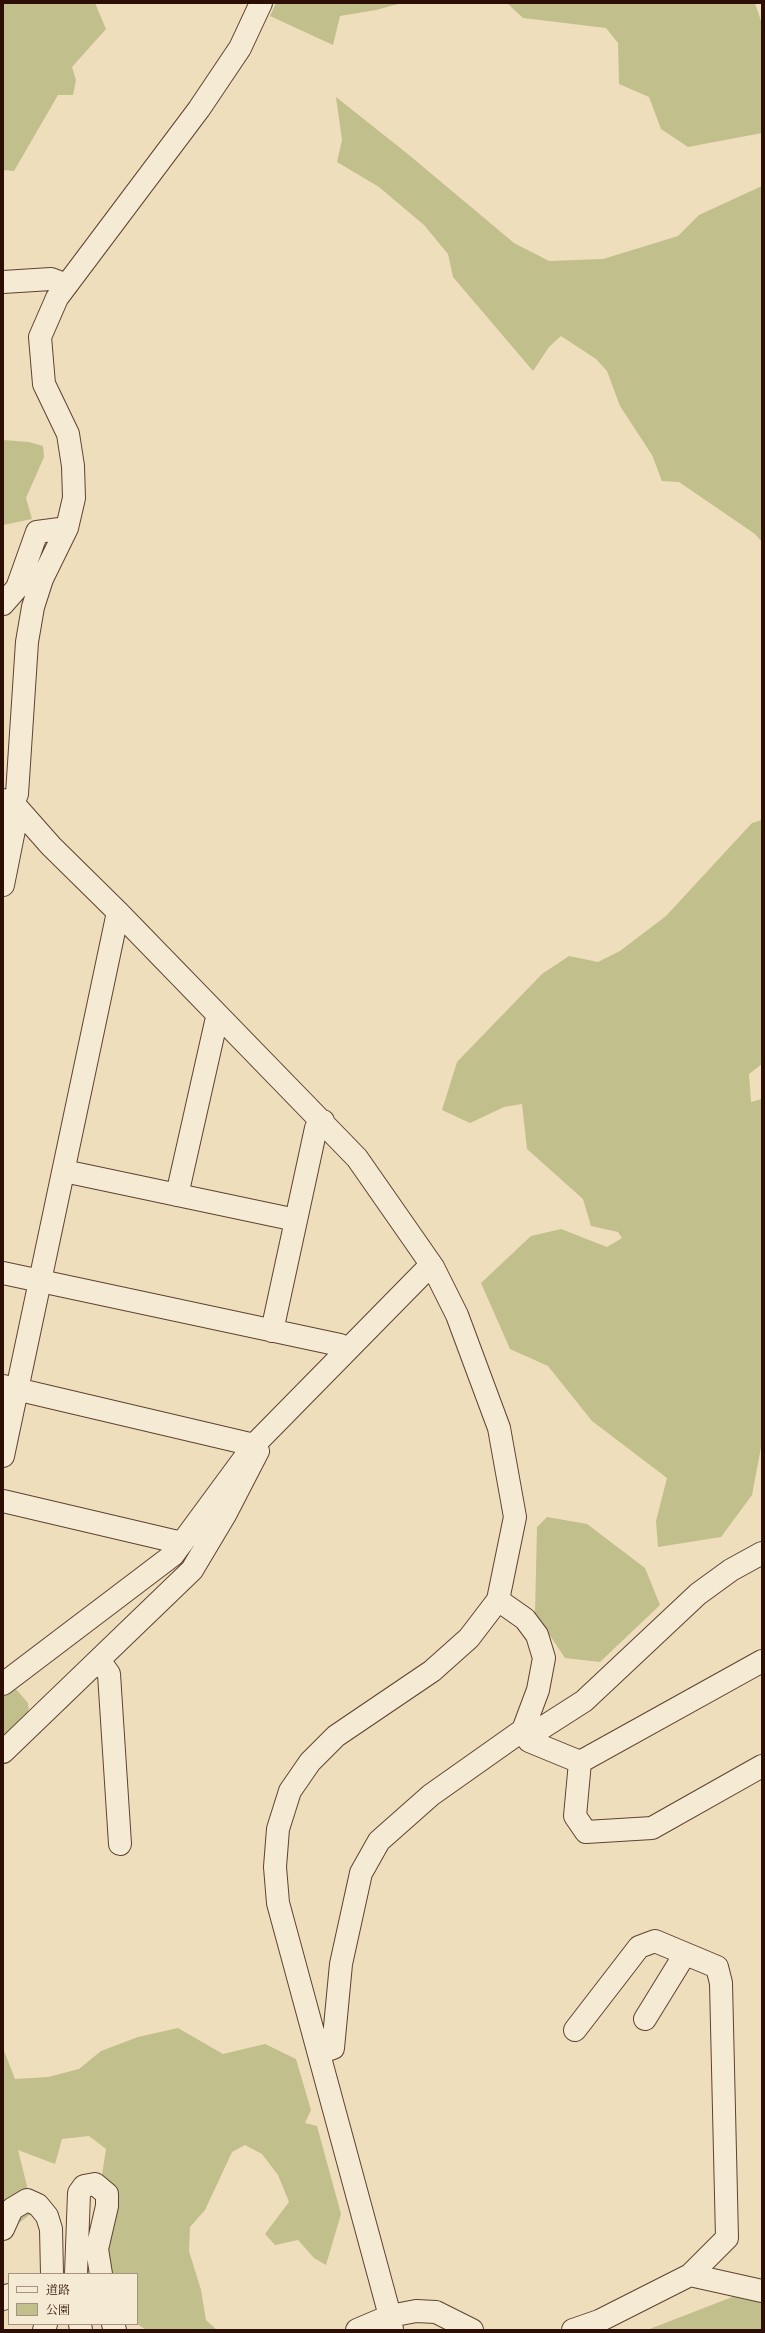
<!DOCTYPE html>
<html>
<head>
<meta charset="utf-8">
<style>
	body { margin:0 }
	#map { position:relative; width:765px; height:2333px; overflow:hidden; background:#efdebb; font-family:Cardo,"Noto Serif JP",serif }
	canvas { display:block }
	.frame { position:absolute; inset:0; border:4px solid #2d0e04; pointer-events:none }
	.legend { position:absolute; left:8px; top:2273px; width:130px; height:52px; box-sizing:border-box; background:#f5ead3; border:1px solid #a59280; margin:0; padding:5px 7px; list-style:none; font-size:12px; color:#2d0e04 }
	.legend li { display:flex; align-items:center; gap:8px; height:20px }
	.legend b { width:20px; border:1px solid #a59280 }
</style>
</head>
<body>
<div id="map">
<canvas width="765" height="2333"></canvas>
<div class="frame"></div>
<ul class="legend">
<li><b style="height:5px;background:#f5ead3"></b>道路</li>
<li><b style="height:11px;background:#c1bf8b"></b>公園</li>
</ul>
</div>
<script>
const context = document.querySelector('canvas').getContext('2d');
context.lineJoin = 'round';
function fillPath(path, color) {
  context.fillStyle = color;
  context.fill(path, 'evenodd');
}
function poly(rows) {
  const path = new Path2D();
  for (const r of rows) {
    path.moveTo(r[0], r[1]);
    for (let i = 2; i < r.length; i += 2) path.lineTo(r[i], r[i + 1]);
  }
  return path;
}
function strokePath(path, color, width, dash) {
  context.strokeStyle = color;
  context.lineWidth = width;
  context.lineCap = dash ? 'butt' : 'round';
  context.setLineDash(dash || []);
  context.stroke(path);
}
fillPath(poly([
	[3,3,95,3,106,29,72,67,76,80,73,95,58,95,14,171,3,170],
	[276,3,402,3,376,10,340,16,333,45,270,16],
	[507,3,755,3,762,24,762,133,688,147,661,129,649,97,619,84,618,43,606,28,523,18],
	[336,97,409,155,514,243,549,261,603,259,678,236,699,215,762,186,762,542,755,534,679,482,662,481,652,455,620,406,607,371,596,359,561,336,549,347,533,371,453,277,448,254,424,225,379,187,337,162,342,140],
	[3,440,29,442,43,446,44,457,26,498,32,519,3,525],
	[762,820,762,1064,749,1074,751,1102,762,1099,762,1442,752,1495,721,1537,658,1547,656,1521,667,1478,592,1421,548,1366,510,1349,481,1283,531,1236,561,1229,607,1247,622,1238,618,1232,591,1226,583,1199,527,1149,522,1104,504,1107,470,1123,442,1110,457,1062,542,974,569,956,598,962,620,951,666,916,752,823],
	[547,1517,587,1524,645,1568,660,1605,600,1662,565,1658,535,1613,537,1527],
	[15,1688,28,1703,29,1715,3,1737,3,1696],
	[178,2028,223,2054,265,2044,296,2059,311,2110,305,2123,317,2126,341,2214,326,2265,314,2258,298,2240,275,2245,265,2234,289,2202,278,2175,262,2154,245,2145,232,2152,205,2210,190,2227,189,2251,201,2290,206,2320,217,2330,146,2330,137,2324,137,2274,108,2274,109,2190,102,2175,106,2149,89,2136,62,2139,55,2164,18,2150,27,2186,31,2214,16,2225,3,2214,3,2048,15,2079,48,2077,79,2069,101,2051,138,2037],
	[740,2294,762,2298,762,2330,647,2330]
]), '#c1bf8b');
const minor = poly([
	[3,282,51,279,67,285],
	[3,604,17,588,37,532,67,528],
	[3,800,13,803,51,846,118,912,357,1158,433,1267,457,1315,499,1428,515,1517,498,1600,469,1638,432,1671,336,1736,310,1762,290,1791,278,1829,275,1867,278,1903,390,2316,392,2330],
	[3,885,15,825,13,803,17,794,27,642,33,607,42,579,67,528,74,498,73,466,68,434,44,384,40,337,57,298,199,109,240,48,261,3],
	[64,1171,296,1220],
	[177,1195,216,1022,220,1017],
	[3,1273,340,1345,346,1350],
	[272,1331,316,1128,323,1121],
	[3,1386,254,1445,258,1451,226,1513,192,1570,3,1752],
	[3,1456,118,912],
	[3,1501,182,1543],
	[99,1660,109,1674,120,1844],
	[3,1684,173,1555,254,1445,424,1272,433,1267],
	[523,1730,534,1733,584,1701,698,1594,731,1570,762,1553],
	[523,1730,529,1741,580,1762,762,1661],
	[580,1762,575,1816,586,1832,652,1828,762,1766],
	[645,2019,685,1954],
	[575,2030,639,1947,655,1941,717,1967,721,1983,727,2238,690,2275],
	[319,2053,333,2048,341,1964,361,1873,379,1841,431,1795,523,1730,538,1690,544,1658,537,1635,525,1619,498,1600],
	[3,2229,12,2209,27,2200,38,2205,47,2216,51,2229,52,2274],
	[76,2274,79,2193,84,2186,95,2184,107,2194,107,2206,97,2249,101,2274],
	[3,2299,9,2295],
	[80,2324,81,2330],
	[113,2324,115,2330],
	[44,2330,46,2324],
	[357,2330,390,2316,416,2311,436,2312,472,2330],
	[573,2330,599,2321,690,2275,762,2291]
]);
strokePath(minor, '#5e4232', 24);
strokePath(minor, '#f5ead3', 22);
</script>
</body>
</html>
